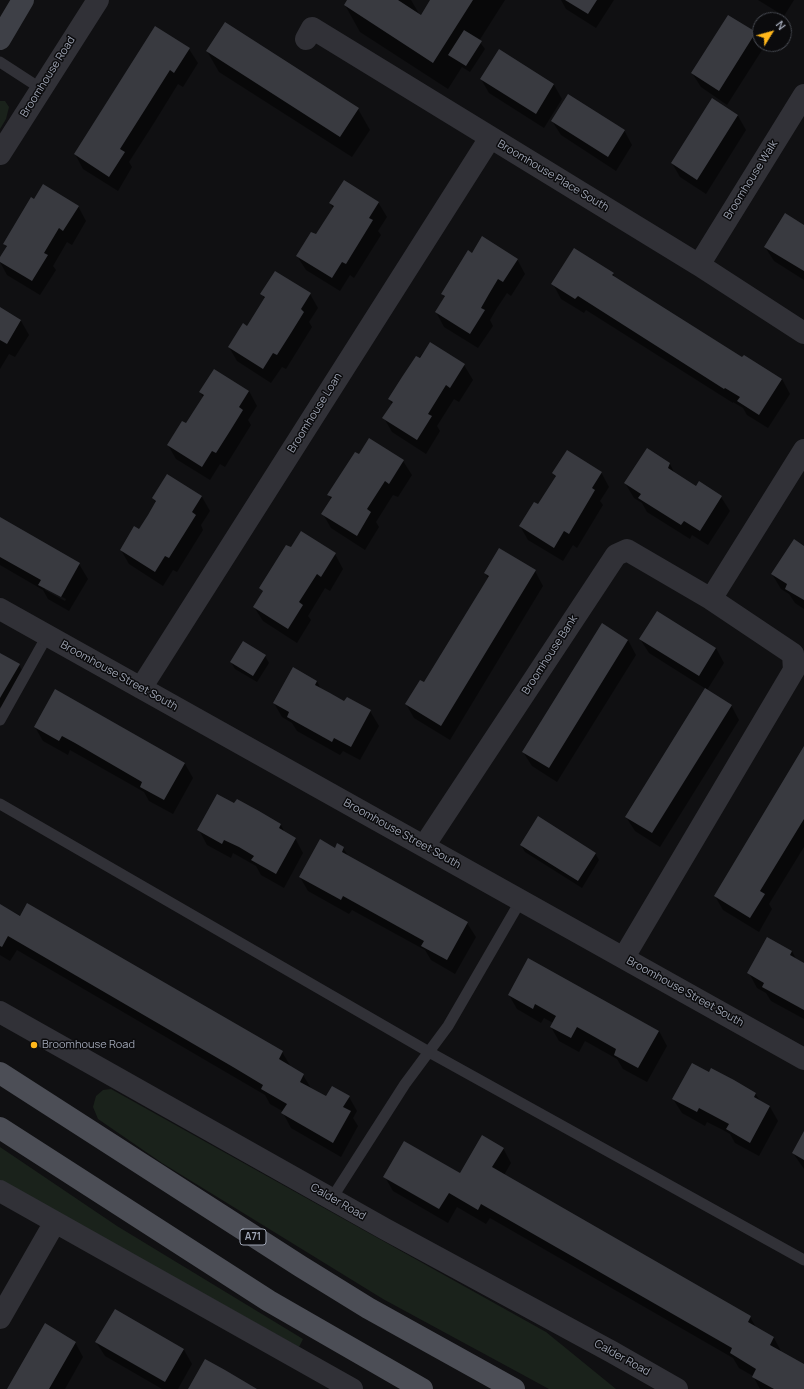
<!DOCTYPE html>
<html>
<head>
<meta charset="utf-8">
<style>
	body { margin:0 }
	#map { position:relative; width:804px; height:1389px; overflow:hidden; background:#101012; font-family:Manrope,sans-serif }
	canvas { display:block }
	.north { position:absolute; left:752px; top:12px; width:40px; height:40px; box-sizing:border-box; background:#0b0b0d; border:1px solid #464950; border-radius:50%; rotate:53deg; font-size:11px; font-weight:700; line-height:16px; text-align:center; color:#9fa5b4 }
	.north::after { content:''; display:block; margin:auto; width:14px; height:18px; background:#ffb71b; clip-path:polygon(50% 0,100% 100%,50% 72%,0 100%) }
</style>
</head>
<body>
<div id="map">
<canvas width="804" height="1389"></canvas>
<div class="north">N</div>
</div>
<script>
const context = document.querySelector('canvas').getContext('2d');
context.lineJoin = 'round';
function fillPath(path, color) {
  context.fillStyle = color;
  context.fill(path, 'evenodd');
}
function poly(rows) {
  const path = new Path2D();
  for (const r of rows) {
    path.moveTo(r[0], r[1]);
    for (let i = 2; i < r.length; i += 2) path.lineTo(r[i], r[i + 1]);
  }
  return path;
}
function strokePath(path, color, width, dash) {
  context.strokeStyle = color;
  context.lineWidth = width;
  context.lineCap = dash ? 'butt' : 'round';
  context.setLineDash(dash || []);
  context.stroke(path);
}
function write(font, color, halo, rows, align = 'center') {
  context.font = font + ' Manrope,sans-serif';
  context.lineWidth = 3;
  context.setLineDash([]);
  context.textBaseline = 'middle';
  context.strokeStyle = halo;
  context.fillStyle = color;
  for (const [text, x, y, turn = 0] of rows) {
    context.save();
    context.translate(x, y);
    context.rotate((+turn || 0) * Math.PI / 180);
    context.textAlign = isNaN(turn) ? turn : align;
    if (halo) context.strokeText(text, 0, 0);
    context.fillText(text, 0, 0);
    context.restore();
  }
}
fillPath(poly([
	[0,101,5,101,9,107,6,119,0,129],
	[111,1089,546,1332,616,1389,549,1389,383,1299,162,1163,98,1119,93,1107,96,1096,103,1090],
	[0,1147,117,1226,303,1339,299,1347,0,1180]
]), '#1a221b');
fillPath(poly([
	[348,0,411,0,421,17,431,0,505,0,479,41,485,49,470,72,462,67,448,89,360,32,345,5],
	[561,0,614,0,596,28,566,9],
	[758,0,794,0,784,16],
	[755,33,760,44,764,47,727,105,701,87,692,73],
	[189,49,198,63,183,87,178,84,154,123,129,162,132,167,118,191,83,169,75,154],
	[499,50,554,85,562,99,544,128,489,93,481,79],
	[207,51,358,109,370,130,352,157,219,72],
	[712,100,738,116,746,130,706,194,680,177,672,163],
	[552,121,624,130,632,145,616,171,561,135],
	[34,200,78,206,86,221,72,245,67,242,53,266,56,270,40,295,7,275,0,262,0,259,7,248,4,244],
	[378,202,387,217,378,231,381,235,354,278,350,275,340,291,306,270,297,256,316,236,333,208,330,203],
	[804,226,804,280,774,261,765,247],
	[574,250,613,274,616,279,743,358,782,379,790,394,768,428,747,415,743,408,733,402,733,403,586,310,584,313,561,299,553,284],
	[473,254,517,259,525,274,511,296,507,293,497,308,490,320,493,326,478,348,444,327,436,312,445,298,442,294],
	[262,294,310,294,318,308,309,322,312,327,286,369,282,367,271,383,237,361,229,347,248,327,265,300],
	[0,308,21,321,29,335,15,357,9,354,0,369],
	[430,343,464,365,473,380,459,402,454,399,437,426,440,431,426,454,392,432,384,418,392,404,389,399],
	[249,391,257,406,248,420,251,425,225,467,220,464,210,480,176,459,168,445,186,425,203,397,200,392],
	[359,455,403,461,412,475,398,497,393,495,376,522,379,527,365,550,331,528,323,514,331,500,329,495],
	[670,464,675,474,696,487,699,483,721,497,730,511,708,545,692,535,690,539,647,512,642,503,634,498,625,483],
	[601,472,609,487,600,501,603,505,577,548,573,545,563,561,528,540,520,526,539,506,556,478,553,473],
	[167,475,202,497,210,511,201,525,203,530,177,572,173,570,163,586,129,564,121,550,139,530,156,503,153,498],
	[0,518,79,564,88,579,69,611,48,599,43,590,0,565],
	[45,588,66,599,65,601,45,590],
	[804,547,804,609,795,603,789,594,781,589,772,574],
	[335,554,343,569,330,591,325,588,308,616,311,620,297,643,263,621,254,607,263,592,261,588],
	[535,571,543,586,450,740,414,718,406,704,425,683,488,578,485,573],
	[640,639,716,648,724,663,707,690,731,705,739,720,660,847,635,831,626,817,706,689,649,653],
	[628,640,636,655,557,782,532,766,523,752],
	[0,653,19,665,27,679,8,712,0,707],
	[265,656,269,663,257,682,235,669,231,662],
	[317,681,321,690,345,703,370,711,379,726,360,760,343,751,340,755,297,731,292,723,282,717,274,703],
	[55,690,185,764,193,778,173,814,149,801,144,792,70,750,68,755,43,741,35,727],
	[804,748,804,847,769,904,772,909,759,932,723,910,715,896],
	[237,800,281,825,285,833,295,838,303,853,284,888,261,875,256,866,249,862,233,853,231,858,207,845,199,830,235,804],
	[521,845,595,853,599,860,582,888,525,852],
	[343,848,349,857,467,923,476,937,455,974,431,960,425,950,352,910,349,914,308,891,300,877],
	[0,905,282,1052,291,1067,303,1075,312,1090,326,1098,349,1097,357,1111,353,1118,358,1126,341,1157,291,1128,283,1113,284,1112,270,1104,265,1095,17,950,10,961,0,955],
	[792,951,797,961,804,964,804,1019,771,1001,766,993,757,988,749,973],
	[509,995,659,1031,667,1046,647,1082,623,1069,617,1059,585,1041,579,1052,559,1041,551,1027,553,1023,544,1018,541,1023,517,1009],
	[709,1073,755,1093,760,1101,770,1107,778,1121,759,1156,735,1143,730,1134,723,1130,707,1122,705,1126,682,1113,673,1099],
	[804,1133,804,1169,793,1153],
	[503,1148,511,1163,504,1175,750,1317,757,1329,774,1338,782,1353,804,1365,804,1389,760,1389,753,1376,739,1368,733,1358,490,1218,486,1224,457,1207,448,1223,393,1191,385,1177,460,1175],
	[75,1342,83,1357,65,1389,8,1389],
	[96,1342,184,1350,192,1364,178,1389,162,1389,105,1356]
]), '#0007');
fillPath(poly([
	[347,0,398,0,421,15,430,0,473,0,433,63,344,5],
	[565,0,597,0,588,14],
	[728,15,756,32,719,91,691,73],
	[225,22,359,108,340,137,206,51],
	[155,26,190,48,174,73,170,70,146,108,120,149,125,152,109,177,74,154],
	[464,30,482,41,466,66,448,55],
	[499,49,554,84,536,114,480,79],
	[568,94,625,130,608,157,551,121],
	[712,98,738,115,697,180,671,163],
	[344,180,379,202,369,218,373,220,346,264,342,262,332,278,296,256,311,232,316,234,334,206,329,203],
	[43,184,79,206,63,231,59,228,44,253,48,255,32,281,0,262,0,257,7,246,3,244,31,197,34,199],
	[785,213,804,225,804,271,764,247],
	[482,236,518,259,503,282,498,279,489,294,481,308,485,310,470,334,435,312,445,296,441,294,468,250,472,253],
	[574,248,614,273,612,275,742,357,744,355,782,379,759,415,737,401,740,397,725,388,724,389,578,296,575,299,551,284],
	[275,271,311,293,301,309,304,312,291,333,277,355,273,353,263,369,228,347,243,323,247,326,265,297,260,294],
	[0,307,21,320,7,344,0,340],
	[430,342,465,364,450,388,446,385,428,414,432,416,417,440,382,418,393,402,388,399,402,377,416,356,420,358],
	[214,369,249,391,239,407,243,410,230,431,216,453,212,451,202,467,167,445,182,421,186,423,204,395,199,392],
	[369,438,404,460,389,484,385,481,367,509,371,512,357,536,321,514,332,497,327,495,355,452,359,454],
	[647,448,670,463,668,468,696,486,699,481,722,496,700,531,684,521,681,525,638,498,641,494,624,483],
	[567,450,602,472,592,488,595,490,569,534,564,531,554,548,519,526,534,502,538,504,556,476,552,473],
	[167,474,202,496,192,512,196,515,169,558,165,556,155,572,120,550,134,526,139,529,148,515,156,501,152,498],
	[0,517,80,563,61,597,38,585,41,580,0,557],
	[301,531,336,553,321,577,317,574,299,602,303,605,288,629,253,607,263,591,259,588,286,545,291,547],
	[794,539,804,546,804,600,785,589,787,584,771,574],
	[499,548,536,570,441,726,405,704,420,680,424,682,489,576,484,573],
	[657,611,716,648,699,676,639,639],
	[602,623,628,640,549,768,522,752],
	[243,641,266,655,253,676,230,662],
	[0,653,20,664,0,698],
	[293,667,317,681,315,685,330,693,344,701,347,697,371,710,351,747,334,738,332,742,287,717,289,712,273,703],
	[705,688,732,705,652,833,625,817],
	[55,689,185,763,164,800,140,787,142,782,75,743,62,736,59,741,34,727],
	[804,746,804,819,760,891,765,894,750,918,714,896],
	[217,794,234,803,237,799,259,811,281,824,279,828,296,838,276,874,251,860,254,856,239,847,224,840,222,844,197,830],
	[538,816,596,853,578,881,520,845],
	[320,839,335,848,337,843,344,847,342,852,468,922,447,960,421,946,424,941,343,896,341,900,299,877],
	[27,903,283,1051,279,1059,304,1074,300,1082,326,1096,332,1086,350,1096,343,1107,351,1111,333,1143,281,1113,287,1104,261,1089,263,1085,233,1067,8,936,2,947,0,946,0,904,20,916],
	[767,937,792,951,790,955,804,963,804,1010,762,987,764,983,747,973],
	[528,958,659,1031,638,1068,614,1055,616,1049,577,1027,571,1038,550,1027,556,1016,535,1004,533,1009,508,995],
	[692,1063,709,1072,711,1068,734,1080,756,1093,754,1097,770,1106,750,1143,726,1129,729,1124,699,1108,697,1112,672,1099],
	[804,1131,804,1160,792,1153],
	[482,1135,504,1148,492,1167,751,1316,748,1322,774,1337,770,1345,804,1364,804,1389,774,1389,752,1377,756,1369,730,1353,732,1348,481,1204,478,1210,449,1193,439,1209,383,1177,404,1141,460,1173],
	[115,1309,184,1349,165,1382,95,1342],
	[45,1323,76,1342,49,1389,7,1389],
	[205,1359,225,1370,257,1389,188,1389]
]), '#393a40');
strokePath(poly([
	[0,62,40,88],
	[0,720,47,636],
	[0,804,429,1052,804,1260],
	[332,1198,405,1084,448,1026,521,900]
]), '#313137', 11);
strokePath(poly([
	[306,39,312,28,699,265,804,333],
	[0,154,98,0],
	[699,265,804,95],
	[711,599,804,450],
	[0,609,804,1059],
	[141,688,490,138],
	[424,846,616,555,627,550,711,599,793,654,794,670,624,957],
	[0,1012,385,1229,612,1352,677,1389],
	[0,1191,352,1389],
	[0,1318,55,1222]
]), '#313137', 22);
strokePath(poly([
	[0,39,23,0]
]), '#3e4047', 22);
strokePath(poly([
	[0,1073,300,1266,368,1308,514,1389],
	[0,1128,269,1301,422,1389]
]), '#4c4e56', 22);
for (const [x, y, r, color] of [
	[34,1045,4,"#ffb71b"]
]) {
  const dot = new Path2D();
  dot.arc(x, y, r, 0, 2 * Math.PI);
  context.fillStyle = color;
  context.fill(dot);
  strokePath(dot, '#0b0b0d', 1.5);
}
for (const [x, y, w] of [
	[253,1237,26]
]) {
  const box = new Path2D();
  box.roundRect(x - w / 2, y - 8, w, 16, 3);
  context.fillStyle = '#0b0b0d';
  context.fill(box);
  strokePath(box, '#9fa5b4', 1);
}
write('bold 10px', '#9fa5b4', null, [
	["A71",253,1237]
]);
write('11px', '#9fa5b4', '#0b0b0d', [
	["Broomhouse Road",48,77,-58],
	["Broomhouse Place South",553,176,31],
	["Broomhouse Walk",751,180,-58],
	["Broomhouse Loan",315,413,-58],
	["Broomhouse Bank",550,655,-57],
	["Broomhouse Street South",119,676,29],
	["Broomhouse Street South",402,834,29],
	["Broomhouse Street South",685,992,29],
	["Calder Road",338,1202,30],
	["Calder Road",622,1358,29]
]);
write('11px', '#9fa5b4', '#0b0b0d', [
	["Broomhouse Road",42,1045]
], 'left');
</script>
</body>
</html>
